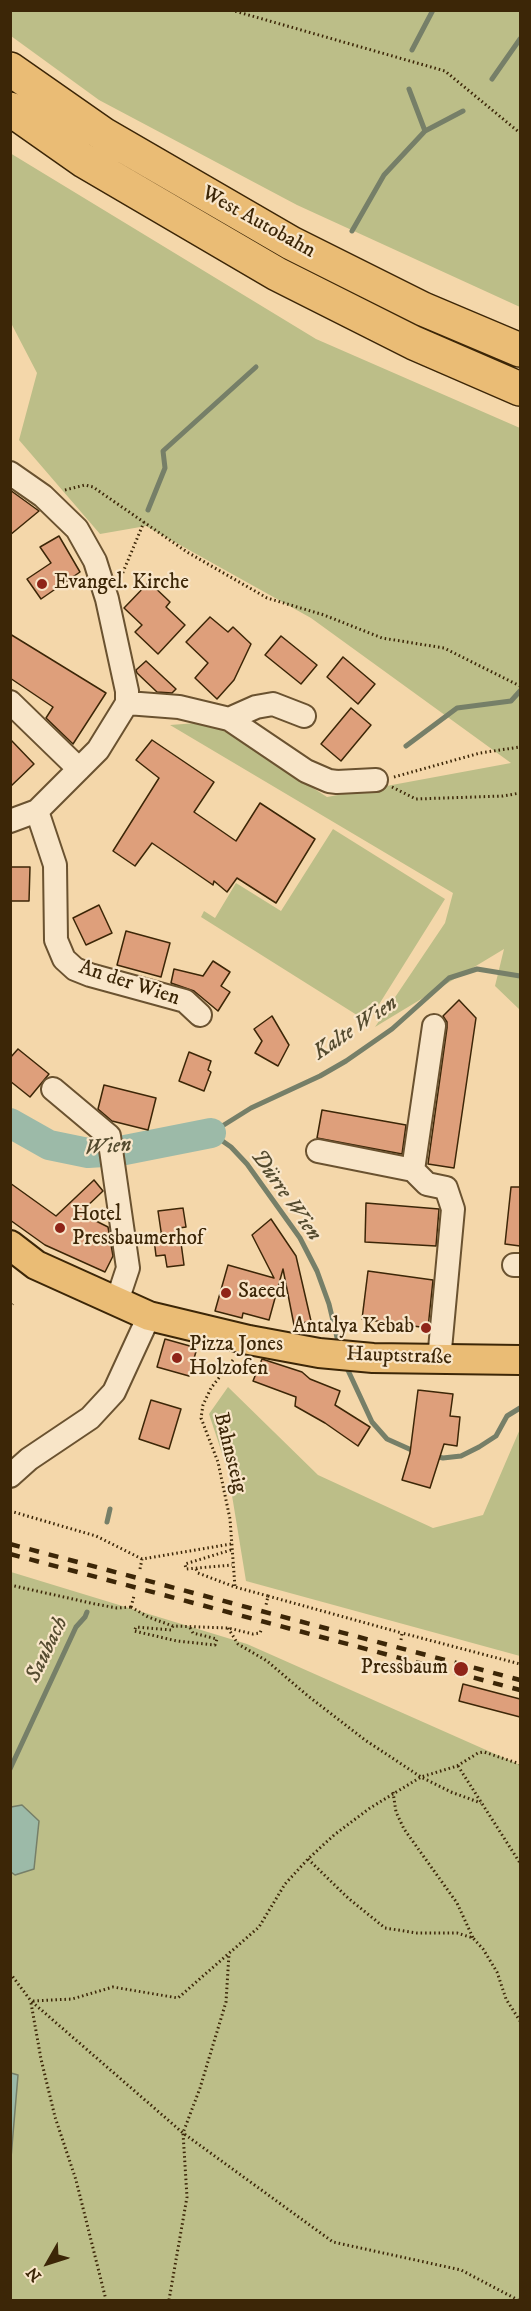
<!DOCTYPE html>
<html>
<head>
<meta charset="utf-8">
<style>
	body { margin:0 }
	#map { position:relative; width:531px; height:2311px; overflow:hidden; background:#f4d7aa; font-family:"IM FELL DW Pica",serif }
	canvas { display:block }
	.frame { position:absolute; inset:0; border:12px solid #3c2607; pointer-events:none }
	.north { position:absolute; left:18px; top:2233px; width:60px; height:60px; -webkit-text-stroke:4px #f8e5c8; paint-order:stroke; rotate:231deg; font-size:16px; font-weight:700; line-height:24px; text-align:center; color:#3c2607 }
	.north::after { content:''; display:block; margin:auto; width:21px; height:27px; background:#3c2607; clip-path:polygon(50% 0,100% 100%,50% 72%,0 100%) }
</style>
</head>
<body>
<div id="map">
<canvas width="531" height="2311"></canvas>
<div class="frame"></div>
<div class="north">N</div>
</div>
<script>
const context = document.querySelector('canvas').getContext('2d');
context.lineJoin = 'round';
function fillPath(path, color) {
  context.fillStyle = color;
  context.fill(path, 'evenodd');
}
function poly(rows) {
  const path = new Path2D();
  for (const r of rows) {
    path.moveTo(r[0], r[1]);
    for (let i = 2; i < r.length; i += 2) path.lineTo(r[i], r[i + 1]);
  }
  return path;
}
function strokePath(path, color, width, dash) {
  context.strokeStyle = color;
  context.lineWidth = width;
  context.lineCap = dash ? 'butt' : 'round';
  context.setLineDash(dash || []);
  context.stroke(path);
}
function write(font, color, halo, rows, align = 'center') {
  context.font = font + ' "IM FELL DW Pica",serif';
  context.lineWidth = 4.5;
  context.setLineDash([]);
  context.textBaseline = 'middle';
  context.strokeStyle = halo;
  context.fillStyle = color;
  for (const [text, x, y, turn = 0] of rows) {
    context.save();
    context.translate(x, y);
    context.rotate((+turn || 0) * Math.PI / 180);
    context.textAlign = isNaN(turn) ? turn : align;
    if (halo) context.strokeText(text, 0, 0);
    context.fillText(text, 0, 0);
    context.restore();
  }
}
fillPath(poly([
	[11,10,520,11,520,307,297,205,99,100,11,36],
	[10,153,316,339,520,428,520,1010,495,986,504,949,375,1027,445,923,453,893,170,725,210,722,327,797,511,763,311,618,146,526,100,534,19,440,37,373,11,323],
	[333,829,445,899,368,1022,201,917,204,911,215,918,236,883,281,911],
	[228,1387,318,1475,433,1528,483,1515,520,1429,520,1656,246,1581,228,1471,209,1414],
	[11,1572,247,1644,520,1765,520,2300,11,2300,10,2158,18,2075,10,2073,11,1872,16,1875,11,1807]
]), '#bcbe88');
const water = poly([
	[22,1805,39,1821,34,1869,15,1875,11,1872,11,1807,22,1805],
	[11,2073,18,2075,11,2158,10,2073,11,2073]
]);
fillPath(water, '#9cbaa8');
strokePath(water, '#767f68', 1.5);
strokePath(poly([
	[412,50,433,10],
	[492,79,520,39],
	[409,89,425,131],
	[352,231,384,175,425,131,463,111],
	[148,510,165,468,163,451,256,367],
	[406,746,457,708,511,701,520,691],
	[339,1346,329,1304,317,1271,300,1238,247,1164,231,1147,211,1133,251,1108,320,1076,346,1061,392,1029,449,978,477,969,520,976],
	[346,1366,372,1422,387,1439,416,1452],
	[434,1456,443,1458,461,1456,479,1447,496,1436,507,1416,520,1408],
	[107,1522,110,1509],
	[10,1769,76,1627,85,1617,87,1612]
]), '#767f68', 5);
strokePath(poly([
	[10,1123,49,1145,88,1153,120,1151,211,1133]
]), '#9cbaa8', 30);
const building = poly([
	[10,490,39,511,10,535,10,490],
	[59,536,80,572,41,599,27,579,51,563,40,547,59,536],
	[149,582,170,602,166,607,185,625,158,654,135,632,142,625,124,608,149,582],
	[210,617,228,632,233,627,251,644,234,680,217,699,195,678,208,663,186,642,210,617],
	[10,634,106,693,73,744,46,718,53,707,10,678,10,634],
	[281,636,317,665,301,684,265,655,281,636],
	[343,657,375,684,358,704,327,677,343,657],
	[146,661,176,689,172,693,157,692,137,673,136,670,146,661],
	[351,708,371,725,341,761,321,744,351,708],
	[10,739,34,764,10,787,10,739],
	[152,740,214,782,194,812,236,841,260,803,315,839,276,903,237,878,227,892,214,881,213,885,152,843,135,866,113,851,159,778,136,760,152,740],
	[10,867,30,867,29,901,10,901,10,867],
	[99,905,112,933,86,945,73,918,99,905],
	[126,931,170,943,161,977,117,965,126,931],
	[213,961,230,972,221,986,230,992,218,1011,194,991,171,983,174,969,203,976,213,961],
	[459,1000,476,1018,454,1168,428,1164,447,1028,447,1022,443,1016,459,1000],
	[272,1016,289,1045,278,1066,255,1053,262,1041,254,1029,272,1016],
	[18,1049,49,1074,30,1097,10,1081,10,1058,18,1049],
	[189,1052,211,1061,208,1070,211,1072,204,1091,179,1081,189,1052],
	[104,1085,156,1098,148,1130,112,1121,98,1109,104,1085],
	[322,1110,406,1125,402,1154,317,1138,322,1110],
	[94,1180,103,1191,80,1213,108,1227,113,1256,105,1272,45,1245,10,1220,10,1183,56,1216,94,1180],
	[511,1187,520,1187,520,1246,505,1244,511,1187],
	[366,1203,439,1209,436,1246,365,1242,366,1203],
	[183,1208,186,1227,179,1228,184,1265,167,1267,165,1255,156,1256,154,1239,162,1238,158,1211,183,1208],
	[271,1219,296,1256,311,1321,294,1325,283,1269,269,1320,243,1313,242,1318,215,1311,228,1265,274,1278,252,1235,271,1219],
	[368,1271,433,1280,428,1328,362,1319,368,1271],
	[165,1339,197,1348,189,1376,157,1367,165,1339],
	[262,1359,302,1372,310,1379,340,1391,335,1405,370,1427,358,1446,325,1423,295,1406,296,1397,253,1381,262,1359],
	[418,1390,453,1394,450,1416,460,1417,457,1446,444,1444,430,1488,402,1480,410,1453,418,1390],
	[151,1400,181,1409,169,1449,139,1439,151,1400],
	[463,1684,520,1699,520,1717,459,1701,463,1684]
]);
fillPath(building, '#de9f7b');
strokePath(building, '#3c2607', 1.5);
const minor = poly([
	[10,473,43,496,77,529,95,561,107,599,127,691,127,703,98,750,37,811,10,821],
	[10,702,79,769],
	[127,703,179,707,229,719,306,771,329,781,337,782,376,780],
	[229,719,256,707,273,704,304,716],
	[37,811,55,865,56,940,64,959,75,969,90,975,185,1001,200,1015],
	[434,1026,413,1170,427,1184,446,1188,453,1209,439,1360],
	[53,1089,109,1136,128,1268,117,1301],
	[318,1151,413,1170],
	[514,1265,520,1265],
	[10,1476,29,1459,90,1418,114,1392,149,1316]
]);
const major = poly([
	[10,1245,36,1265,149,1316,249,1340,319,1353,373,1358,520,1360]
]);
const highway = poly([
	[10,69,103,134,291,243,423,309,520,350],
	[10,109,84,161,277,274,414,343,520,389]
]);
strokePath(minor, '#6a5230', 26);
strokePath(major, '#3c2607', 32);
strokePath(highway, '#3c2607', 36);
strokePath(poly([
	[231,10,445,71,520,133],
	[65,490,85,485,93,487,187,552,267,598,324,615,382,638,444,648,520,686],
	[121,577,144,522],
	[394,777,480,753,520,747],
	[392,787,416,799,503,796,520,793],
	[10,1308,13,1304],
	[233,1360,211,1388,203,1405,201,1418,218,1462,230,1519,235,1587],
	[10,1511,96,1536,142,1559],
	[231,1550,185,1564,186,1569,232,1565],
	[140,1569,142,1559,231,1544],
	[196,1569,198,1573,235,1587,268,1596,266,1605],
	[10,1585,95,1604,117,1608,131,1607],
	[268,1596,402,1633],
	[131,1607,148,1617,173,1626,228,1628,253,1634,260,1633,262,1628],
	[131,1607,134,1596],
	[173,1626,171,1630,136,1627,134,1631,177,1641,215,1645,217,1639,193,1633,189,1626],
	[228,1628,238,1644,267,1661,308,1696,365,1740,421,1777,451,1792,481,1803],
	[401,1640,402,1633,520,1664],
	[458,1766,520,1863],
	[393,1792,396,1812,404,1829,457,1903,473,1938],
	[308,1859,348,1898,385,1928,417,1933,457,1933,473,1938,483,1949,497,1972,506,1999,520,2021],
	[10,1973,31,2001,183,2133,333,2242,461,2270,518,2300],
	[33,2001,72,1999,113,1987,178,1998,259,1927,285,1884,308,1859,334,1835,370,1808,421,1777,457,1766,478,1753,484,1752,520,1764],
	[31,2003,41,2059,55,2117,76,2180,106,2300],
	[169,2300,187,2197,183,2133,200,2088,226,2002,229,1954]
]), '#3c2607', 3, [1.5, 3]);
strokePath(minor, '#f8e5c8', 22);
strokePath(major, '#eabc75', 28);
strokePath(highway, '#eabc75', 33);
strokePath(poly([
	[10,1544,520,1680],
	[10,1554,520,1690]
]), '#3c2607', 4.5, [10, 10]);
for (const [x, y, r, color] of [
	[42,584,6,"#8f2418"],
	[60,1228,6,"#8f2418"],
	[226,1293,6,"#8f2418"],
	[426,1328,6,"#8f2418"],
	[177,1358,6,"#8f2418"],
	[461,1669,8,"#8f2418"]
]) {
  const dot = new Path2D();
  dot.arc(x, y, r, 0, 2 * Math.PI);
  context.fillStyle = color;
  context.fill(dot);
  strokePath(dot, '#f8e5c8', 2);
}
write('21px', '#3c2607', '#f8e5c8', [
	["West Autobahn",258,223,29],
	["An der Wien",129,984,18],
	["Hauptstraße",399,1357,2],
	["Bahnsteig",229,1453,76]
]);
write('21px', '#3c2607', '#f8e5c8', [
	["Evangel. Kirche",54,584],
	["Hotel",72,1216],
	["Pressbaumerhof",72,1240],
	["Saeed",238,1293],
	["Antalya Kebab",414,1328,"right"],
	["Pizza Jones",189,1346],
	["Holzofen",189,1370],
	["Pressbaum",448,1669,"right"]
], 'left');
write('italic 22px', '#544b2f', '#f8e5c8', [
	["Kalte Wien",356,1029,-34],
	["Wien",108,1148,-5],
	["Dürre Wien",285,1196,55],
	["Saubach",48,1650,-64]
]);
</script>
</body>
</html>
